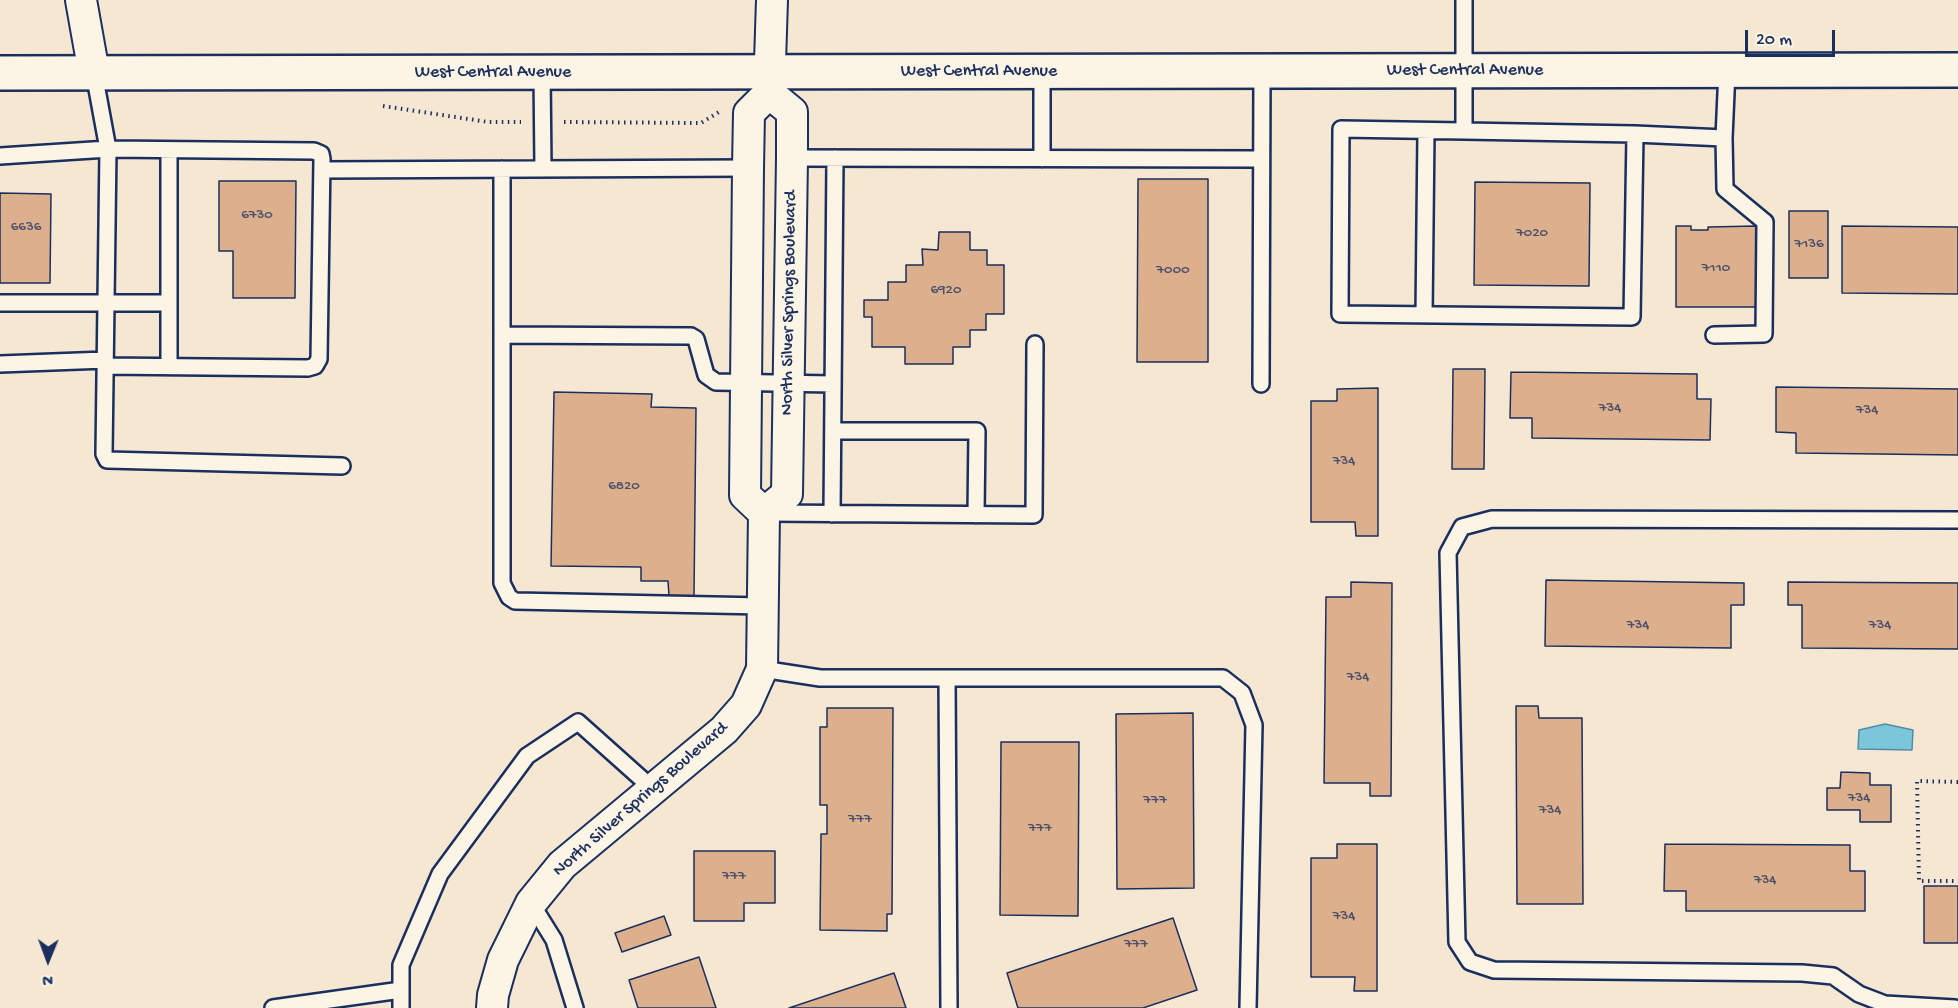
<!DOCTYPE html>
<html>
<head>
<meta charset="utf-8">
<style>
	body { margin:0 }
	#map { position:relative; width:1958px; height:1008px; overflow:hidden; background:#f6e7d3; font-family:"Gochi Hand",sans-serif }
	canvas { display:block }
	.north { position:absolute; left:18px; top:930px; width:60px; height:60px; -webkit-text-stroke:4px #fcf5e5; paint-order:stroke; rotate:181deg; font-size:16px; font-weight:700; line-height:24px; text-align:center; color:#1b2f5e }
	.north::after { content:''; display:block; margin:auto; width:21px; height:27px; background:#1b2f5e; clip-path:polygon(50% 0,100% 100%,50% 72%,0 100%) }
	.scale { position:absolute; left:1745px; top:30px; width:90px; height:27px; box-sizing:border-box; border:3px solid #1b2f5e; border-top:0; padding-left:8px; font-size:18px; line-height:21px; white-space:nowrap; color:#1b2f5e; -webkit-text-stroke:4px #fcf5e5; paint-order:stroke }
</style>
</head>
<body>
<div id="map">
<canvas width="1958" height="1008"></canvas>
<div class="north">N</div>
<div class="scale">20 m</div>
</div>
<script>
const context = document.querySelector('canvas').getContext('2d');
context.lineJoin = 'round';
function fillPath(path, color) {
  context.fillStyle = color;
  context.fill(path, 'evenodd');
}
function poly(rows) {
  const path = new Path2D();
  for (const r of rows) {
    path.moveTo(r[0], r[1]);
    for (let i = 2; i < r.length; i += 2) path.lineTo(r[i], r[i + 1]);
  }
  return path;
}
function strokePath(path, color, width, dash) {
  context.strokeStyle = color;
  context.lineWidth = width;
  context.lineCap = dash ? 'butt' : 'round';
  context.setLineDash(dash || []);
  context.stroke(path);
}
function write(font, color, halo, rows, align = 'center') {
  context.font = font + ' "Gochi Hand",sans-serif';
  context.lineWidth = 4.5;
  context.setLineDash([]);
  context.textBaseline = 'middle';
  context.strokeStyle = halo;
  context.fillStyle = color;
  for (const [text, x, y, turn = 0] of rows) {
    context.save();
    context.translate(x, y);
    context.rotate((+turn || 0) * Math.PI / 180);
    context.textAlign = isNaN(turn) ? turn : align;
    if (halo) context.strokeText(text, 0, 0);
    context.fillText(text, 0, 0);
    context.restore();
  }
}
const water = poly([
	[1885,724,1913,730,1912,750,1858,749,1859,730,1885,724]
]);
fillPath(water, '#7bc6da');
strokePath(water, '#558aa8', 1.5);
const building = poly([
	[1138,179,1208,179,1208,362,1137,362,1138,179],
	[219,181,296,181,295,298,233,298,233,251,219,251,219,181],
	[1475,182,1590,183,1589,286,1474,285,1475,182],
	[0,193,51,194,50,283,0,283,0,193],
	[1789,211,1828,211,1828,278,1789,278,1789,211],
	[1676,226,1691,226,1691,230,1708,230,1708,227,1756,226,1756,307,1676,307,1676,226],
	[1842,226,1958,227,1958,294,1842,293,1842,226],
	[939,232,970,232,970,250,987,250,987,265,1004,265,1004,314,986,314,986,330,970,330,970,347,953,347,953,364,905,364,905,347,872,347,872,317,864,317,864,300,888,300,888,282,906,282,906,265,923,265,922,249,938,250,939,232],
	[1453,369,1485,369,1484,469,1452,469,1453,369],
	[1511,372,1697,374,1697,399,1711,399,1710,440,1532,438,1532,418,1510,418,1511,372],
	[1776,387,1958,389,1958,455,1796,453,1796,433,1776,432,1776,387],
	[1378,388,1378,536,1356,536,1355,522,1311,522,1311,401,1337,401,1337,389,1378,388],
	[554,392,652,394,651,407,696,408,694,596,669,596,668,581,641,581,641,567,551,566,554,392],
	[1546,580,1744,583,1744,605,1731,605,1731,648,1545,646,1546,580],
	[1351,582,1392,583,1391,796,1370,796,1370,783,1324,783,1326,597,1351,597,1351,582],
	[1788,582,1958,583,1958,649,1802,648,1802,605,1788,605,1788,582],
	[1516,706,1538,706,1539,718,1582,718,1583,904,1517,904,1516,706],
	[827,708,893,708,892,914,887,914,887,931,820,930,821,834,827,834,827,805,820,805,820,727,827,727,827,708],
	[1193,713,1194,888,1117,889,1116,714,1193,713],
	[1001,742,1079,742,1078,916,1000,915,1001,742],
	[1841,772,1870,773,1870,785,1891,785,1891,822,1860,822,1860,810,1827,810,1827,788,1840,788,1841,772],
	[1337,844,1377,844,1377,991,1354,991,1355,977,1311,977,1311,858,1337,858,1337,844],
	[1665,844,1850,845,1850,871,1865,871,1865,911,1686,911,1686,891,1664,891,1665,844],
	[694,851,775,851,775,903,744,903,744,921,694,921,694,851],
	[1924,886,1958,886,1958,943,1924,943,1924,886],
	[664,916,671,935,622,952,615,933,664,916],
	[1173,918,1197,990,1143,1008,1018,1008,1007,973,1173,918],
	[699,957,716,1008,638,1008,629,980,699,957],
	[894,973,906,1008,789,1008,894,973]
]);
fillPath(building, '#dcaf8d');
strokePath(building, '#1b2f5e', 1.5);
const lane = poly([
	[1464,0,1464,131,1341,129,1340,314,1632,317,1635,134,1464,131],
	[542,72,543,168],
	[1042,72,1042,159],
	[94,73,108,149,104,454,107,460,342,466],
	[1635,134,1724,138,1727,70],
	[0,156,108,149,314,151,321,154,322,159,319,359,315,366,308,368,105,366],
	[792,158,1261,159],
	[502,169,502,583,509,597,515,601,763,606],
	[322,170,748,168],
	[0,303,169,303],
	[1424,315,1426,131],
	[502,335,691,336,696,339,706,375,716,382,833,384],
	[1714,335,1764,334,1765,222,1725,189,1724,138],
	[0,364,105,360],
	[169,366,169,150],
	[1261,384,1262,71],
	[833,431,977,431,976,515],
	[767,513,1034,515,1035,344],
	[832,514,835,158],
	[762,669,820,678,1223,678,1242,693,1254,725,1248,1008],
	[947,678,949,1008],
	[531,903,554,940,575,1008],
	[273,1008,401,990],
	[401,1008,401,965,440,874,527,756,578,722,653,789],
	[1955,1008,1885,1004,1859,994,1833,976,1802,973,1494,970,1470,962,1457,942,1448,553,1462,527,1492,519,1958,520]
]);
const street = poly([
	[81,0,94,73],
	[764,513,787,494,792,158,792,112,769,93],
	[492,1008,493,995,503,960,531,903,562,865,724,730,746,705,762,669,764,513,745,495,748,168,749,113,769,93,772,0]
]);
const secondary = poly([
	[0,73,1958,70]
]);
strokePath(lane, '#1b2f5e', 20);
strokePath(street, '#1b2f5e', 34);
strokePath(secondary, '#1b2f5e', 38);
strokePath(poly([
	[383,106,488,122,521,122],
	[564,122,701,123,719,112],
	[1958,782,1917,781,1919,881,1958,881]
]), '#1b2f5e', 4, [1.5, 4.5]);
strokePath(lane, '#fcf5e5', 15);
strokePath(street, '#fcf5e5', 30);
strokePath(secondary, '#fcf5e5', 33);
write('15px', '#4b4f6a', null, [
	["6730",257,216],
	["6636",26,228],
	["7020",1532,234],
	["7136",1809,245],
	["7110",1716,269],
	["7000",1173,271],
	["6920",946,291],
	["734",1610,409],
	["734",1867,411],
	["734",1344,462],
	["6820",624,487],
	["734",1638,626],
	["734",1880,626],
	["734",1358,678],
	["734",1859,799],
	["777",1155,801],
	["734",1550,811],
	["777",860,820],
	["777",1040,829],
	["777",734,877],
	["734",1765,881],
	["734",1344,917],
	["777",1136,945]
]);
write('18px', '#1b2f5e', '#fcf5e5', [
	["West Central Avenue",1465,71],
	["West Central Avenue",979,72],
	["West Central Avenue",493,73],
	["North Silver Springs Boulevard",790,303,-89],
	["North Silver Springs Boulevard",641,800,-41]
]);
</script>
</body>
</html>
